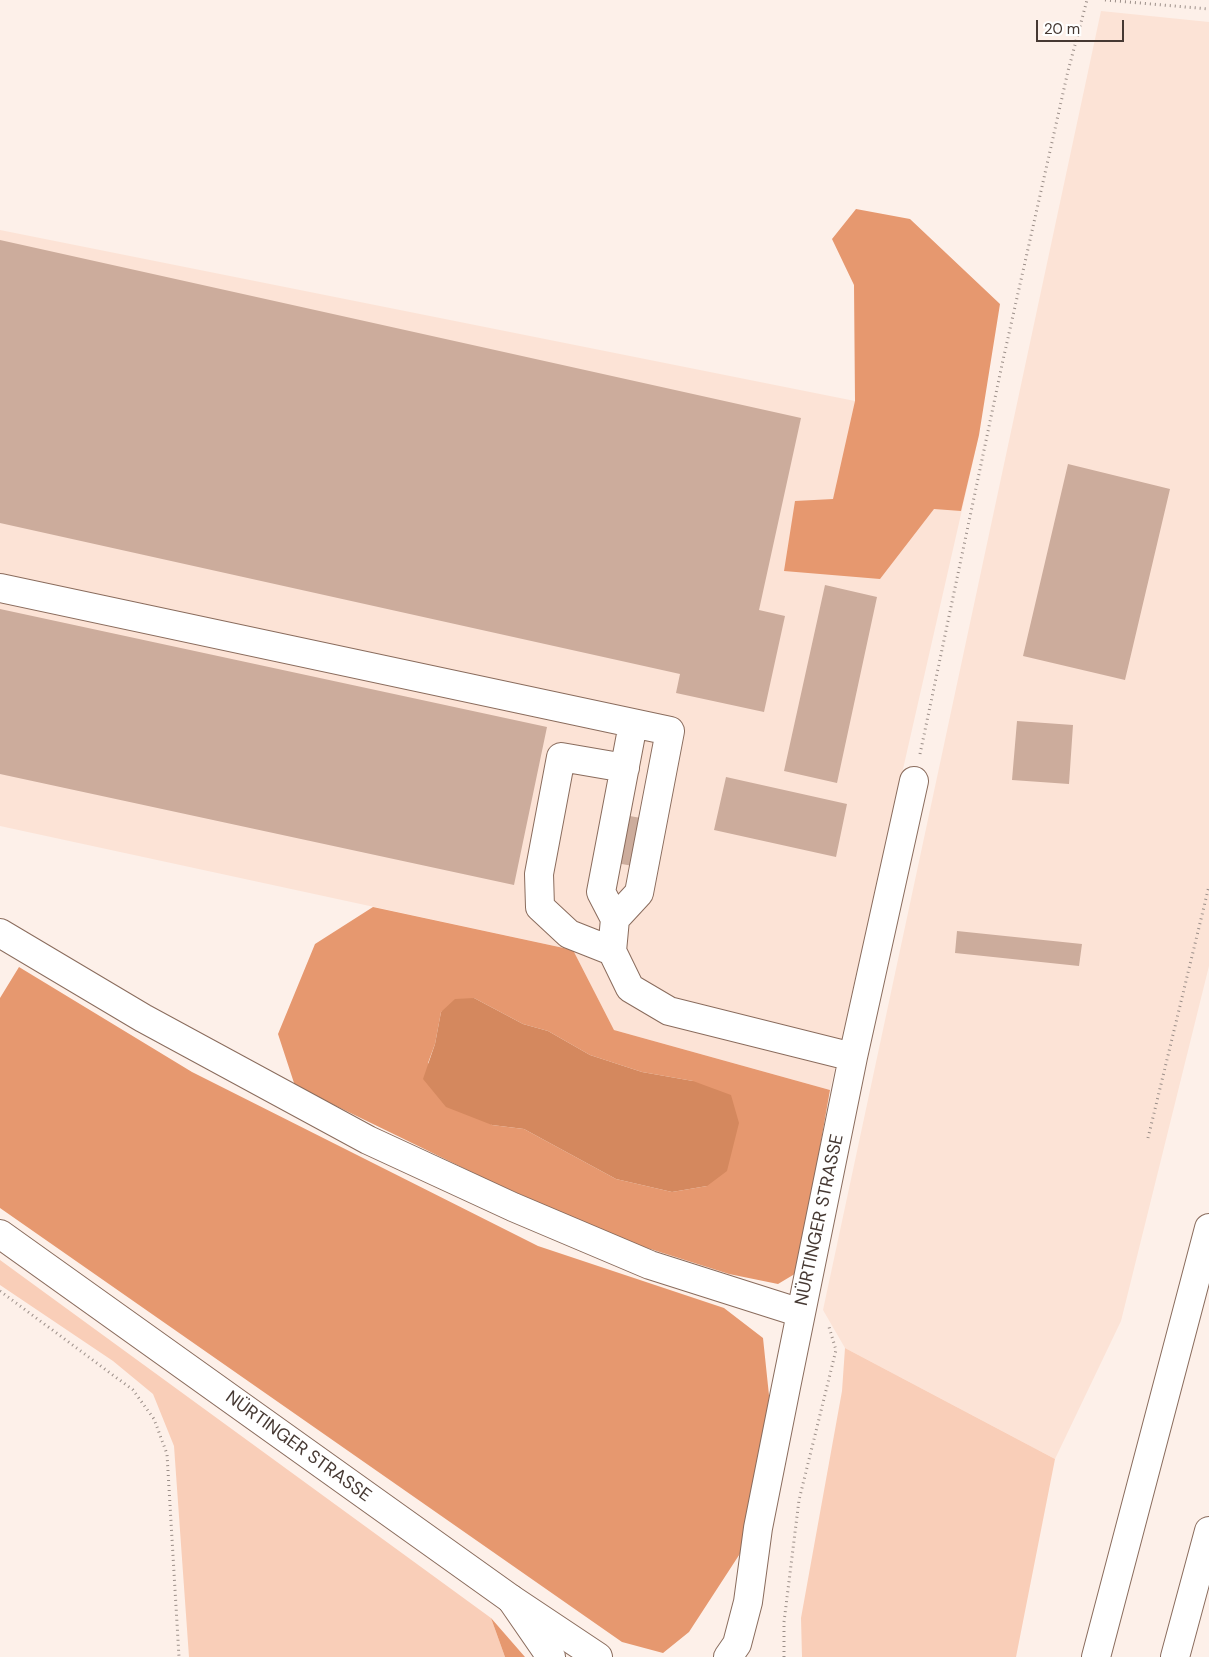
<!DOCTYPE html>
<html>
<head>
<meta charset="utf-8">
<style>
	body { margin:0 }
	#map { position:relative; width:1209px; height:1657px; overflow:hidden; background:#fdf0e9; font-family:"DM Sans",sans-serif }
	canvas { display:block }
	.scale { position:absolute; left:1036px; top:20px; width:88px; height:22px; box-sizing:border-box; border:2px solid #463933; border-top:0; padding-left:6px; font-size:15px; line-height:18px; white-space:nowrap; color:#463933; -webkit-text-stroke:4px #fff; paint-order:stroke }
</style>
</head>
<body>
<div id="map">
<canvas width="1209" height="1657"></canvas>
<div class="scale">20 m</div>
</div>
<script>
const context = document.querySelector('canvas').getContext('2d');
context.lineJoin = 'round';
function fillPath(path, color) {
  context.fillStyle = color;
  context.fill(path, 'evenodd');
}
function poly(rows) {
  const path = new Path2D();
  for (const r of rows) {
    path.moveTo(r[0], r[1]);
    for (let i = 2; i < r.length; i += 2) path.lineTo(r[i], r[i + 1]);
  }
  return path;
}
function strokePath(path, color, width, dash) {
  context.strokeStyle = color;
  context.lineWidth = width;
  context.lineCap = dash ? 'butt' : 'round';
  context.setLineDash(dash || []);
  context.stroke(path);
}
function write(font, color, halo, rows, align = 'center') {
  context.font = font + ' "DM Sans",sans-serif';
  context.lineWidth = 4;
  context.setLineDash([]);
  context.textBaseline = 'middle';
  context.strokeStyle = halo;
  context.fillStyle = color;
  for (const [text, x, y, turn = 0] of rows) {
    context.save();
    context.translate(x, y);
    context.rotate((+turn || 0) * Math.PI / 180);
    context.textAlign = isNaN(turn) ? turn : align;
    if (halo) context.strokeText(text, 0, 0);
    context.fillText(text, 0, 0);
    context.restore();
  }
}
fillPath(poly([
	[1101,11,1209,22,1209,966,1121,1321,1055,1459,845,1348,823,1310],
	[0,230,855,401,979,435,830,1090,614,1030,573,950,0,826]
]), '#fce3d6');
fillPath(poly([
	[0,1260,491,1618,505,1657,189,1657,174,1446,153,1394,113,1361,0,1285],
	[845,1348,1055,1459,1016,1657,802,1657,801,1618,842,1391]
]), '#f9ceb8');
fillPath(poly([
	[856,209,910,219,1000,304,979,435,961,511,934,509,880,579,784,571,795,501,833,499,855,401,854,285,832,239],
	[373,907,573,950,614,1030,830,1090,798,1272,778,1284,729,1274,625,1241,488,1180,295,1086,278,1034,315,944],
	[474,998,523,1024,548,1031,590,1055,642,1072,693,1081,707,1186,672,1192,616,1179,524,1129,492,1125,428,1063,435,1044,441,1012],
	[19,967,192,1072,538,1246,724,1308,763,1338,772,1424,743,1549,689,1632,663,1653,622,1642,0,1208,0,998],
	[491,1618,525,1657,505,1657]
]), '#e6986f');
fillPath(poly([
	[474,998,523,1024,548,1031,590,1055,642,1072,693,1081,731,1095,739,1123,727,1171,707,1186,672,1192,616,1179,524,1129,492,1125,446,1107,423,1079,435,1044,441,1012,455,999]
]), '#d4885e');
fillPath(poly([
	[0,240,801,418,759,610,785,616,764,712,676,693,680,674,0,523],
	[1068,464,1170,489,1125,680,1023,656],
	[825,585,877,597,837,783,784,771],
	[0,609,547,727,514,885,0,774],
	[1017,721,1073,725,1069,784,1012,780],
	[726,777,847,804,836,857,714,830],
	[624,815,641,818,633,866,616,863],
	[957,931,1082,944,1079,966,955,953]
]), '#ccac9c');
const minor = poly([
	[0,588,670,731,639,893,615,919],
	[633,724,601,892,615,919,612,951,630,988,669,1011,853,1057],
	[0,933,143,1018,368,1140,513,1207,650,1265,801,1313],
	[612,951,569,934,540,907,539,874,561,757,625,768],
	[728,1657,737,1644,748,1602,758,1528,786,1387,853,1057,914,781]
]);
const major = poly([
	[0,1234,511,1599,598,1657]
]);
const highway = poly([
	[511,1599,551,1657],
	[1096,1657,1209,1228],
	[1175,1657,1209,1531]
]);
strokePath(minor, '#8a6c5d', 30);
strokePath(major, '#8a6c5d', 30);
strokePath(highway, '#8a6c5d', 30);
strokePath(poly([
	[1105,0,1209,9],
	[920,754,1003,360,1068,71,1087,0],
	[1148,1138,1209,886],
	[0,1291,133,1390,154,1419,167,1454,179,1657],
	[784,1657,784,1622,799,1500,836,1350,829,1327]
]), '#9b8e88', 3, [1, 4]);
strokePath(minor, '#fff', 28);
strokePath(major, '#fff', 28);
strokePath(highway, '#fff', 28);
write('18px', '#463933', '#fff', [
	["NÜRTINGER STRASSE",820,1220,-78],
	["NÜRTINGER STRASSE",298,1447,36]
]);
</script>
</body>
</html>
